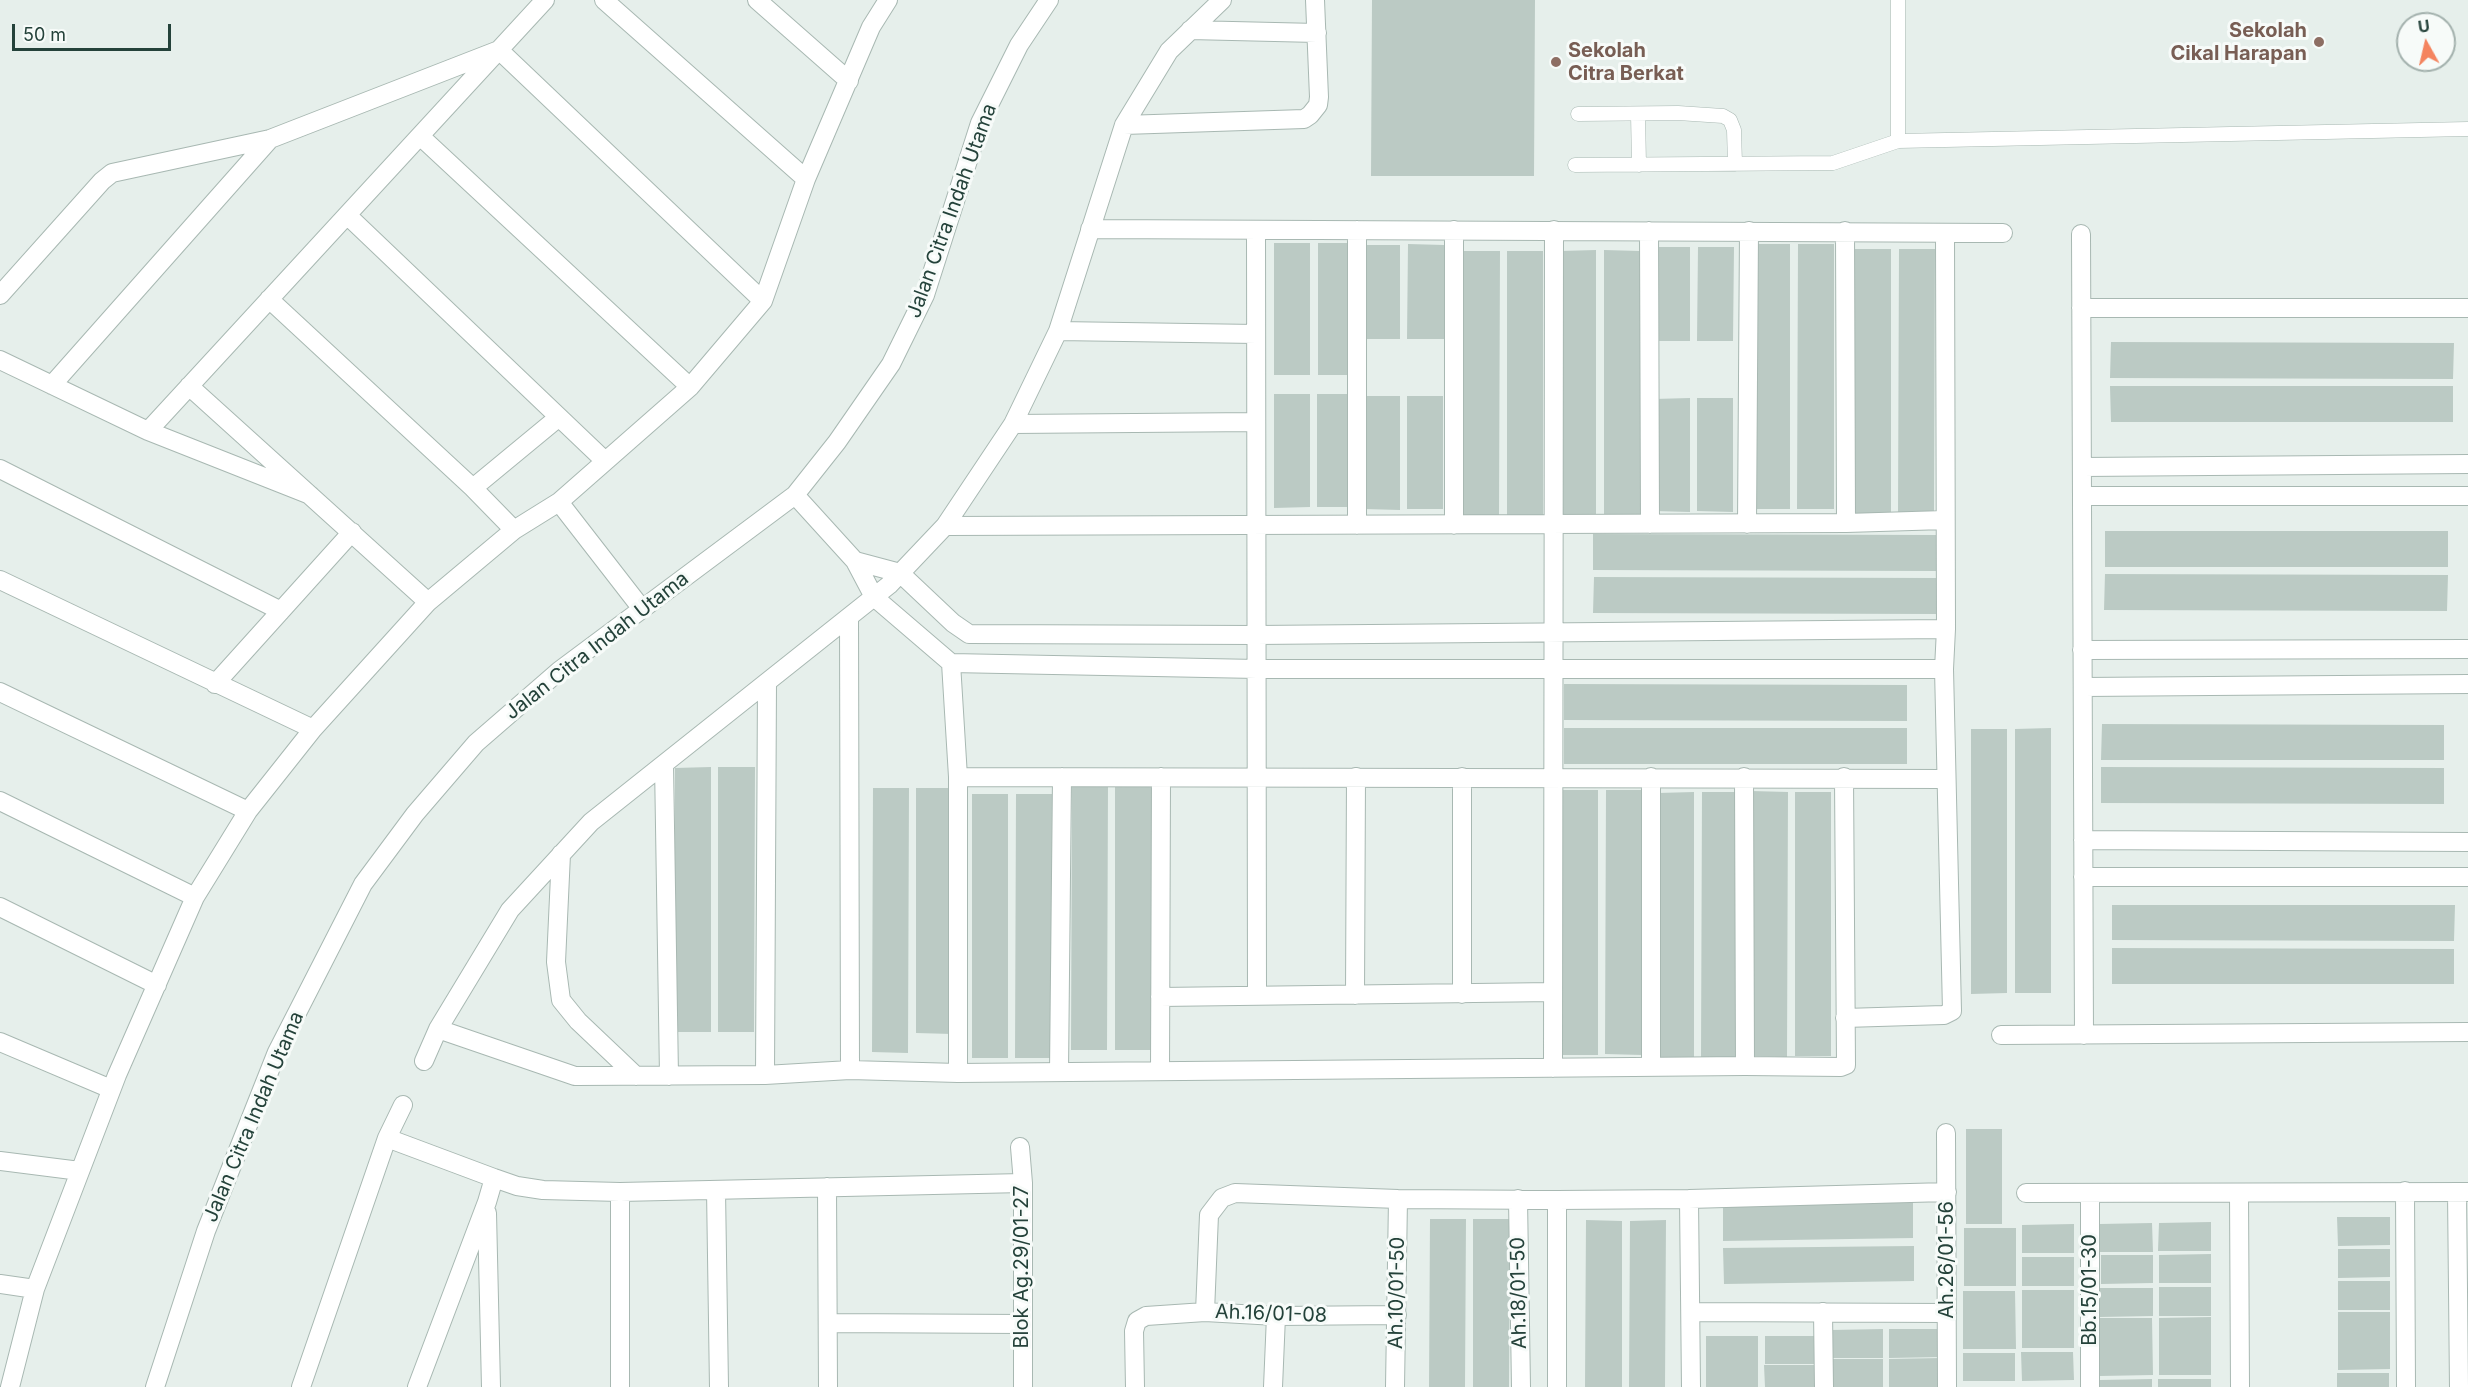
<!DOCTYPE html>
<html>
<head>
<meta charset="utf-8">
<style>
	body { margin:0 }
	#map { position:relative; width:2468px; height:1387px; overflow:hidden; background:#e6efeb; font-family:Inter,sans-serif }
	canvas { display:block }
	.north { position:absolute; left:2396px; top:12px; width:60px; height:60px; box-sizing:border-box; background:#f7fbf9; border:2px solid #a3b1ad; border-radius:50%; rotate:352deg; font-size:16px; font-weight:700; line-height:24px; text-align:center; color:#24423a }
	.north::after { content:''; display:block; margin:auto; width:21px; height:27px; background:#f4845f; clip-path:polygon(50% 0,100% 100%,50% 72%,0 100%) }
	.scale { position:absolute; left:12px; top:24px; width:159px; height:27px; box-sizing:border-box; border:3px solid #24423a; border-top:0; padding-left:8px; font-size:18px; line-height:21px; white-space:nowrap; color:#24423a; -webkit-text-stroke:4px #f7fbf9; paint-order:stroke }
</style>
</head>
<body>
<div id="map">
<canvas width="2468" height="1387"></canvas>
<div class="north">U</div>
<div class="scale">50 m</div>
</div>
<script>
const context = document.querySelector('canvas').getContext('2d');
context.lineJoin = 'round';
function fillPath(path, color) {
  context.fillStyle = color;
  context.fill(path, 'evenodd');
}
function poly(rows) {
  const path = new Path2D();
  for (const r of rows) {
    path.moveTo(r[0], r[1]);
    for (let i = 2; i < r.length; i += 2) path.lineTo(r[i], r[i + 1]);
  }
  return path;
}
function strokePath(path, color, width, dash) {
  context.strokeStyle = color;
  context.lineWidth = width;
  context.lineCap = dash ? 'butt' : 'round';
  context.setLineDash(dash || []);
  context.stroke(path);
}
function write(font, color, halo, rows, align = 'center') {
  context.font = font + ' Inter,sans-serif';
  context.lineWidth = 6;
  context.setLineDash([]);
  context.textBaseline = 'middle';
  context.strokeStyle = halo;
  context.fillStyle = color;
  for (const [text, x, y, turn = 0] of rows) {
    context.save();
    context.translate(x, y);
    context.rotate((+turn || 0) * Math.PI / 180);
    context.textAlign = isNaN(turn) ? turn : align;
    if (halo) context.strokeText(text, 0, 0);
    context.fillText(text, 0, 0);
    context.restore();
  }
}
fillPath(poly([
	[1372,0,1535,0,1534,176,1371,176],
	[1274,243,1310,243,1310,375,1274,375],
	[1318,243,1354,243,1354,375,1318,375],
	[1408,244,1444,245,1444,339,1407,339],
	[1754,244,1790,244,1790,509,1754,509],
	[1798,244,1834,244,1834,509,1797,509],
	[1364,245,1400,245,1400,339,1364,339],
	[1654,247,1690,247,1690,341,1654,341],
	[1698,247,1734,247,1733,341,1697,341],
	[1855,249,1891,249,1891,513,1855,514],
	[1899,249,1935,249,1934,514,1898,514],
	[1596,250,1596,515,1560,515,1560,251],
	[1604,250,1640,251,1640,515,1604,515],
	[1464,251,1500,251,1499,516,1463,516],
	[1507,251,1543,251,1543,516,1507,516],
	[2111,342,2454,343,2453,379,2110,378],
	[2110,386,2453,386,2453,422,2111,422],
	[1274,394,1310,394,1310,507,1274,508],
	[1317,394,1354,394,1353,507,1317,507],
	[1364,396,1400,396,1400,510,1364,509],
	[1407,396,1443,396,1443,509,1407,509],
	[1690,398,1690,512,1654,511,1654,399],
	[1697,398,1733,398,1733,512,1697,511],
	[2105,531,2448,531,2448,567,2105,567],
	[1593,534,1936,535,1936,571,1593,570],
	[2105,574,2448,575,2447,611,2104,610],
	[1594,577,1936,578,1936,614,1593,613],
	[1564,684,1907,685,1907,721,1564,720],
	[2102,724,2444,725,2444,760,2101,760],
	[1564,728,1907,728,1907,764,1564,764],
	[2051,728,2051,993,2015,993,2015,729],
	[1971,729,2007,729,2007,993,1971,994],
	[711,767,711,1032,675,1032,675,768],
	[718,767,755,767,754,1032,718,1032],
	[2101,767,2444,768,2444,804,2101,803],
	[1072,785,1108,785,1107,1050,1071,1050],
	[1115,785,1151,785,1151,1050,1115,1050],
	[873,788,909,788,908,1053,872,1052],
	[916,788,952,788,952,1034,916,1033],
	[1562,790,1598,790,1598,1055,1562,1055],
	[1606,790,1642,790,1642,1055,1605,1054],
	[1751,791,1788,792,1787,1057,1751,1056],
	[1694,792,1694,1057,1657,1057,1658,793],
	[1702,792,1738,792,1737,1057,1701,1057],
	[1795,792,1831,792,1831,1056,1795,1056],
	[972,794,1008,794,1008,1058,972,1058],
	[1016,794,1052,794,1051,1058,1015,1058],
	[2112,905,2455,905,2454,941,2112,940],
	[2112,948,2454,949,2454,984,2112,984],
	[1966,1129,2002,1129,2002,1224,1966,1224],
	[1913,1202,1913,1238,1723,1241,1723,1205],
	[2337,1217,2390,1217,2390,1245,2338,1246],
	[1430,1219,1466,1219,1465,1387,1429,1387],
	[1473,1219,1510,1219,1509,1387,1473,1387],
	[1586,1220,1622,1221,1622,1387,1585,1387],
	[1666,1220,1665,1387,1629,1387,1630,1221],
	[2211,1222,2211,1251,2158,1251,2159,1223],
	[2152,1223,2153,1252,2100,1252,2100,1224],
	[2074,1224,2074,1253,2022,1253,2022,1225],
	[1964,1228,2016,1228,2016,1286,1964,1286],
	[1914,1246,1914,1281,1724,1284,1723,1248],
	[2338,1249,2390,1249,2390,1277,2338,1278],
	[2211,1254,2211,1283,2159,1283,2159,1255],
	[2101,1255,2153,1255,2153,1283,2101,1284],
	[2022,1257,2074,1257,2074,1286,2022,1286],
	[2338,1281,2390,1281,2390,1310,2338,1310],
	[2159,1287,2211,1287,2211,1316,2159,1316],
	[2100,1288,2153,1288,2153,1316,2100,1317],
	[2022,1290,2074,1290,2074,1348,2022,1348],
	[1963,1291,2015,1291,2016,1349,1963,1349],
	[2338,1312,2390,1312,2390,1369,2338,1370],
	[2211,1317,2211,1375,2159,1375,2159,1318],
	[2100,1318,2152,1318,2153,1375,2100,1376],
	[1883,1329,1883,1358,1831,1358,1831,1330],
	[1889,1329,1941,1329,1941,1357,1889,1358],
	[1706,1336,1758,1336,1758,1387,1706,1387],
	[1765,1336,1817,1336,1817,1364,1765,1364],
	[2021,1352,2073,1352,2074,1380,2022,1381],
	[1963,1353,2015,1353,2015,1381,1963,1381],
	[1941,1358,1941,1387,1889,1387,1889,1359],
	[1831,1359,1883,1359,1883,1387,1831,1387],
	[1764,1365,1817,1365,1817,1387,1765,1387],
	[2337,1373,2389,1373,2389,1387,2337,1387],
	[2152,1379,2152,1387,2100,1387,2100,1380],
	[2158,1379,2211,1379,2211,1387,2158,1387]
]), '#bbcac4');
const service = poly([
	[1898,0,1898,141,2468,129],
	[1578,114,1678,113,1723,116,1730,120,1734,130,1735,164],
	[1638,114,1639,165],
	[1575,165,1833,163,1898,141]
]);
const minor = poly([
	[604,0,806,179],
	[757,0,849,81],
	[1190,30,1317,33],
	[1124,125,1304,119,1310,115,1318,105,1319,97,1315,0],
	[420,136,690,387],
	[347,215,604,460],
	[1090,229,2003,233],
	[1256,230,1257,996],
	[1649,231,1650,524],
	[1845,231,1846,523],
	[2081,234,2084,1035],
	[0,295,102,181,112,173,270,139,499,50,763,301],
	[269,299,473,488,514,530],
	[2081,308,2468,308],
	[1058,331,1256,334],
	[0,360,148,431,310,495],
	[52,385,270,139],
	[189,386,428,602],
	[1013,424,1256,422],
	[148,431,545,0],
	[2082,467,2468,464],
	[0,469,281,611],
	[473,488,559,417],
	[795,495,855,561,874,597,951,663,1257,669,1944,669],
	[2082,496,2468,496],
	[559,502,642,609],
	[1747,524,1749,231],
	[1357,525,1357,230],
	[1454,525,1454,230],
	[945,526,1846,523,1945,520],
	[855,561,900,573,953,623,969,634,1256,635,1946,629],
	[0,580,313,729],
	[849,617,850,1070],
	[2082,650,2468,649],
	[951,663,958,777,958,1073],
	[215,684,352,532],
	[2083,687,2468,684],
	[0,692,248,811],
	[664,764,669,1076],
	[958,777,1946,779],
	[1744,777,1745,1066],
	[0,801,195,897],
	[2083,840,2468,842],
	[561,854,556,962,561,1000,578,1021,636,1076],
	[2083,877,2468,877],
	[0,907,157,985],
	[1462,994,1462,777],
	[1355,995,1356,777],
	[1160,997,1553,992],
	[1845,1018,1944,1015,1952,1011,1944,669,1946,629,1945,234],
	[438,1029,575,1076,765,1075,850,1070,958,1073,1745,1066,1841,1067,1846,1065,1844,777],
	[2001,1035,2468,1032],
	[0,1042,111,1089],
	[424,1061,438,1029,510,910,591,822,889,585,945,526,1013,424,1058,331,1124,125,1169,51,1222,0],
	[1651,1067,1651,777],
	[1553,1068,1554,230],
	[1160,1071,1161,777],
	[1059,1072,1062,777],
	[765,1075,767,682],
	[1946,1133,1947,1387],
	[387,1138,494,1178,517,1186,543,1190,620,1192,1023,1183],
	[1020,1147,1023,1183,1023,1387],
	[0,1161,80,1171],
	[827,1187,828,1387],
	[716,1190,719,1387],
	[2405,1191,2406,1387],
	[620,1192,620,1387],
	[2457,1192,2459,1387],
	[2026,1193,2468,1192],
	[2090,1193,2090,1387],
	[2239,1193,2240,1387],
	[1518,1199,1521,1387],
	[1689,1199,1691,1387],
	[487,1213,491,1387],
	[0,1284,35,1289],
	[1205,1312,1209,1215,1222,1198,1235,1193,1398,1199,1557,1200,1689,1199,1947,1192],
	[1691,1312,1947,1313],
	[1823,1312,1824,1387],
	[828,1323,1023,1324],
	[10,1387,35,1289,117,1075,195,897,248,811,313,729,428,602,514,530,559,502,690,387,763,301,806,179,871,27,888,0],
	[155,1387,206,1231,277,1052,363,884,415,814,476,743,559,671,795,495,837,442,891,364,925,295,980,123,1019,45,1049,0],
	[301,1387,387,1138,403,1105],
	[417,1387,487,1202,494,1178],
	[1135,1387,1134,1331,1137,1321,1146,1316,1205,1312,1276,1316,1397,1315],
	[1273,1387,1276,1316],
	[1395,1387,1398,1199],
	[1557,1387,1557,1200]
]);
strokePath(service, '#a8b8b2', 15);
strokePath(minor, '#a8b8b2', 20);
strokePath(service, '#fff', 14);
strokePath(minor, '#fff', 18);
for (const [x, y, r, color] of [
	[2319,42,6,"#8d6e63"],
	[1556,62,6,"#8d6e63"]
]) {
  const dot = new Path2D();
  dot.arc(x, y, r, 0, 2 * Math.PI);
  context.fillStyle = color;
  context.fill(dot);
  strokePath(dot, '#f7fbf9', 2);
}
write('bold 20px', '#785e54', '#f7fbf9', [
	["Sekolah",2307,31],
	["Cikal Harapan",2307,54],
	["Sekolah",1568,51,"left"],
	["Citra Berkat",1568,74,"left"]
], 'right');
write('20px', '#24423a', '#f7fbf9', [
	["Jalan Citra Indah Utama",952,211,-70],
	["Jalan Citra Indah Utama",597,646,-38],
	["Jalan Citra Indah Utama",254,1117,-67],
	["Ah.26/01-56",1947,1260,-90],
	["Blok Ag.29/01-27",1022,1267,-90],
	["Bb.15/01-30",2090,1290,-90],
	["Ah.10/01-50",1397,1293,-89],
	["Ah.18/01-50",1519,1293,-91],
	["Ah.16/01-08",1271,1314,2]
]);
</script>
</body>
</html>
